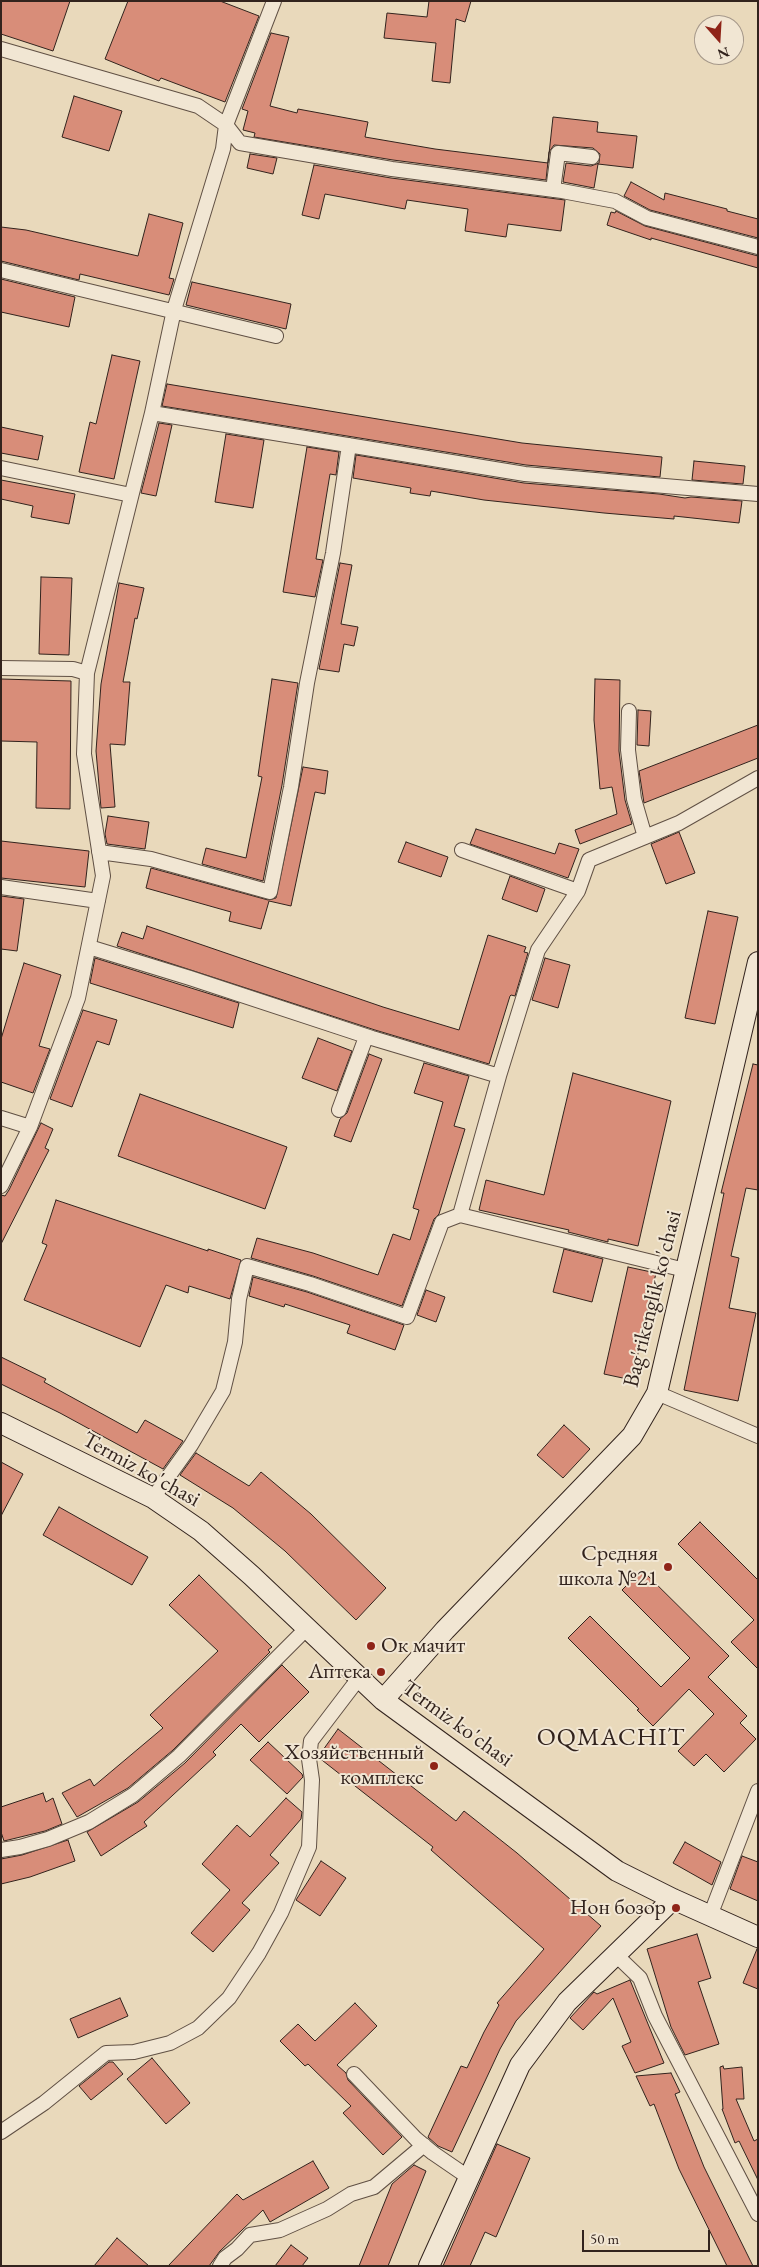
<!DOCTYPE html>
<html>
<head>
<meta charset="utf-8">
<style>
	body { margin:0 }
	#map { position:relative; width:759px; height:2267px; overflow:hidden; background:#e9d9bb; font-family:"EB Garamond",serif }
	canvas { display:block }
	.frame { position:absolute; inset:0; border:2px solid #32231d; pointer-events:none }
	.north { position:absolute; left:694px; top:15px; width:50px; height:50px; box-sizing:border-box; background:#f1e6d3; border:1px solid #a5988a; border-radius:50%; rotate:161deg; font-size:14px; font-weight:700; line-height:20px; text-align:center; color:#32231d }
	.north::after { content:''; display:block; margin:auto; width:18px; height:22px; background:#8f2418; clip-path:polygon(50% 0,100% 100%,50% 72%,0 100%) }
	.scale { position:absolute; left:582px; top:2230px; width:128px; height:22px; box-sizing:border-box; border:2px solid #32231d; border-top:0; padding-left:6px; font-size:15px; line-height:18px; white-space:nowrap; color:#32231d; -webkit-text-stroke:4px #f1e6d3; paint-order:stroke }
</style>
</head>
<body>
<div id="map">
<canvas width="759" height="2267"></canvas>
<div class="frame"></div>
<div class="north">N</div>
<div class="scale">50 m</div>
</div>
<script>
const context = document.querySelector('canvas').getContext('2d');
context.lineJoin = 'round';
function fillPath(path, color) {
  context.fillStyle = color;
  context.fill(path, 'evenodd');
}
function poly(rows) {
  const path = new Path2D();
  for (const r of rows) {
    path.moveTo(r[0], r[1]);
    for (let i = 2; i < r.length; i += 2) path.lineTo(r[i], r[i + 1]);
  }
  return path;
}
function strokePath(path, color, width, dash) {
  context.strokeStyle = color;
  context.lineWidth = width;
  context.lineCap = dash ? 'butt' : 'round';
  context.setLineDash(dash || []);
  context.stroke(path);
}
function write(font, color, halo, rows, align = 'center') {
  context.font = font + ' "EB Garamond",serif';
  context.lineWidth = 4;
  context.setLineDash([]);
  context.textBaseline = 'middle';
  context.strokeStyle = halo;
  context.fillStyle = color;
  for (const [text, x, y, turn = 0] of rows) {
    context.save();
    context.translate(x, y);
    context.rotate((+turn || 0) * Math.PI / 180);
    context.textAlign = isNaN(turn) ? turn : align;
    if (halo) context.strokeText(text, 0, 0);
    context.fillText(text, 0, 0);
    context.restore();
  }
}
const building = poly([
	[1,1,70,1,53,51,1,34,1,1],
	[128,1,220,1,259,16,225,102,161,78,159,81,105,59,128,1],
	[429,1,471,1,465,22,456,19,450,83,432,81,436,43,384,38,387,13,427,17,429,1],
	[271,33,289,37,270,106,297,113,298,109,368,122,365,137,435,149,548,163,553,117,598,122,597,132,637,136,633,168,598,164,594,188,563,182,566,163,591,166,599,163,600,154,593,148,554,145,549,152,546,180,393,160,254,137,255,133,243,130,248,111,242,109,271,33],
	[74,96,122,111,109,151,62,137,74,96],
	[250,154,277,158,273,174,247,168,250,154],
	[314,165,391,178,565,200,561,231,508,224,506,237,465,231,468,209,407,200,405,209,325,194,319,219,302,215,314,165],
	[631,182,664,200,665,193,727,209,727,211,758,219,758,238,650,210,624,196,631,182],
	[616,211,645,226,758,256,758,268,651,238,651,240,607,225,611,212,615,213,616,211],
	[149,214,183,223,169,278,174,279,169,295,80,274,79,280,1,261,1,227,26,230,138,256,149,214],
	[1,279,75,297,69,327,1,312,1,279],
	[192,282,291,304,286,329,186,305,192,282],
	[112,355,140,361,114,479,79,472,90,422,96,424,112,355],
	[167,384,522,443,662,457,660,477,526,465,162,406,167,384],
	[159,423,172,425,156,496,141,493,159,423],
	[1,427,43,436,38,460,1,453,1,427],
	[226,434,264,440,253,508,215,502,226,434],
	[307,447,339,452,336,475,330,474,316,559,323,560,315,597,283,592,307,447],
	[356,455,524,483,659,494,685,498,691,497,742,501,739,523,674,516,674,519,604,513,484,500,431,491,430,496,410,493,411,488,353,478,356,455],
	[694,461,745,466,743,484,692,480,694,461],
	[1,480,75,494,69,524,31,517,33,506,1,499,1,480],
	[340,563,352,565,341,624,358,627,354,646,344,644,339,672,319,669,340,563],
	[41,577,72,578,69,655,39,654,41,577],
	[119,583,144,588,137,619,135,618,123,682,130,682,125,745,110,744,115,807,101,808,96,751,101,684,119,583],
	[1,679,71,681,70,809,36,808,37,742,1,741,1,679],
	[272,679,298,683,282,785,263,881,202,864,206,848,246,858,262,777,258,776,272,679],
	[595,679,620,680,619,751,625,800,632,824,580,844,575,830,617,814,612,787,600,789,594,720,595,679],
	[638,710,651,711,649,746,637,745,638,710],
	[758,725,758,758,644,803,639,771,758,725],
	[303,767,328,771,325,794,315,792,291,906,269,901,261,929,229,921,231,912,146,888,151,868,268,900,276,898,303,767],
	[108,816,149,822,145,849,107,844,105,834,108,816],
	[476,829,555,854,559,843,579,849,568,878,470,844,476,829],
	[679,832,695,873,666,884,651,844,679,832],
	[1,841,89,851,85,887,1,878,1,841],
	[406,842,448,857,441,877,398,862,406,842],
	[510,876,545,889,537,912,502,899,510,876],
	[1,896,24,899,17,951,1,949,1,896],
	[708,911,738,917,715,1024,685,1018,708,911],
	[147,926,383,1007,459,1030,488,935,526,947,524,952,528,953,515,996,511,995,510,996,489,1064,375,1030,117,946,122,932,143,939,147,926],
	[95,958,239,1003,233,1028,90,983,95,958],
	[545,958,570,965,558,1008,532,1000,545,958],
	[24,963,61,975,39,1046,50,1049,33,1093,1,1082,1,1039,24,963],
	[83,1010,117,1020,109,1045,97,1041,72,1107,50,1099,83,1010],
	[318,1038,352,1051,337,1091,302,1078,318,1038],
	[369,1054,382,1059,351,1142,334,1136,340,1119,347,1113,369,1054],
	[424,1063,469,1076,454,1126,465,1129,439,1214,434,1219,402,1306,313,1276,251,1258,257,1238,313,1253,378,1275,393,1234,410,1240,419,1210,413,1208,443,1102,414,1093,424,1063],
	[753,1064,758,1065,758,1190,746,1188,731,1256,739,1258,729,1308,756,1313,738,1401,684,1390,724,1193,721,1193,753,1064],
	[573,1073,671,1101,638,1246,608,1239,608,1242,568,1232,569,1230,479,1210,486,1180,544,1195,573,1073],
	[140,1094,287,1147,265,1209,118,1156,140,1094],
	[41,1123,53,1129,45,1148,49,1150,1,1244,1,1195,5,1196,9,1190,41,1123],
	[56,1200,208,1251,208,1249,241,1260,230,1299,189,1286,188,1293,166,1285,140,1347,24,1300,47,1245,42,1243,56,1200],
	[564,1249,603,1259,592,1302,553,1292,564,1249],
	[628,1267,656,1273,632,1380,604,1374,628,1267],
	[253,1277,307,1292,404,1325,395,1350,347,1333,350,1325,285,1304,284,1307,249,1296,253,1277],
	[426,1290,445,1297,436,1322,417,1315,426,1290],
	[1,1357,46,1379,44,1382,137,1433,145,1420,183,1441,163,1469,60,1413,1,1384,1,1357],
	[564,1425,590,1449,563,1478,537,1455,564,1425],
	[196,1453,249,1486,261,1472,311,1514,386,1588,356,1620,285,1551,233,1508,180,1475,196,1453],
	[1,1462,23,1474,1,1516,1,1462],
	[59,1507,148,1557,132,1585,43,1535,59,1507],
	[700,1522,758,1580,758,1669,731,1642,754,1620,678,1544,700,1522],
	[642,1570,729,1656,708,1677,747,1716,740,1723,756,1739,724,1772,706,1754,694,1766,678,1751,714,1714,689,1689,653,1726,637,1710,639,1709,568,1638,590,1616,661,1687,690,1658,622,1590,642,1570],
	[199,1575,272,1647,268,1650,270,1652,173,1750,128,1788,77,1817,62,1793,90,1779,94,1786,163,1728,150,1715,218,1651,169,1605,199,1575],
	[282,1665,309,1692,259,1742,241,1724,213,1752,216,1755,144,1822,147,1826,101,1856,87,1832,138,1802,185,1763,282,1665],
	[338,1729,456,1821,464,1811,517,1853,601,1926,516,2021,500,2049,452,2152,438,2146,428,2137,461,2066,467,2068,484,2032,499,2005,497,2003,544,1949,431,1850,433,1847,318,1757,338,1729],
	[268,1742,302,1774,303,1777,287,1794,250,1760,268,1742],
	[43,1793,46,1802,53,1798,62,1824,45,1831,4,1841,1,1832,1,1807,43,1793],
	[286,1798,302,1812,301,1819,270,1855,279,1863,242,1903,250,1910,213,1952,191,1933,230,1890,202,1864,237,1825,250,1837,286,1798],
	[68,1840,75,1861,30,1877,1,1884,1,1859,22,1855,68,1840],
	[685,1842,721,1862,712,1885,673,1863,685,1842],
	[742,1856,758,1862,758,1901,730,1889,742,1856],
	[321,1861,346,1878,320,1916,296,1900,321,1861],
	[697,1934,711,1978,698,1982,719,2044,685,2055,671,2027,647,1949,697,1934],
	[757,1949,758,1949,758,1989,743,1983,757,1949],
	[630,1980,664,2063,635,2073,622,2046,631,2042,613,1998,583,2030,570,2018,594,1992,597,1994,630,1980],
	[120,1998,128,2016,78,2038,70,2019,120,1998],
	[355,2003,377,2026,337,2065,346,2073,348,2080,402,2137,383,2155,343,2113,351,2106,308,2064,305,2066,280,2041,298,2024,315,2041,355,2003],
	[152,2058,190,2103,166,2124,127,2079,152,2058],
	[109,2062,113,2062,123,2074,91,2100,79,2086,109,2062],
	[723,2066,724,2069,742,2067,744,2099,736,2099,754,2141,758,2139,758,2180,739,2141,735,2143,722,2109,723,2109,720,2067,723,2066],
	[671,2073,680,2092,675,2094,704,2167,753,2266,727,2266,679,2169,654,2104,650,2106,636,2076,671,2073],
	[497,2144,530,2158,496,2237,485,2232,470,2266,443,2266,497,2144],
	[313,2161,329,2188,270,2222,263,2210,220,2251,209,2266,168,2266,237,2194,243,2200,313,2161],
	[414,2165,426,2171,388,2266,359,2266,392,2184,414,2165],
	[117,2238,149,2266,94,2266,117,2238],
	[291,2245,308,2258,302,2266,275,2266,291,2245]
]);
fillPath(building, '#d88d79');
strokePath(building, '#32231d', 1);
const minor = poly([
	[1,49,198,106,226,125,240,143,392,169,562,191,615,201,647,218,758,247],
	[553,190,558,153,592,157],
	[1,270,276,336],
	[152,413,525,474,758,494],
	[1,468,131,495],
	[1,668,73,669,87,673],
	[629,711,628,750,634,799,645,837,679,823,758,778],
	[462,850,578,891,589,860,645,837],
	[99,852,151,859,270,892,291,787,307,683,333,553,349,445],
	[1,887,98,901],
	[89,947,190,978,372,1038,499,1076,538,950,578,891],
	[499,1076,460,1215,685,1270],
	[339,1110,366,1037],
	[1,1118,30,1127],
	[1,1186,30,1127,78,998,103,876,84,754,87,673,152,413,174,310,223,149,226,125,274,1],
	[657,1393,758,1436],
	[153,1498,191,1445,223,1391,235,1342,239,1299,247,1266,310,1284,407,1317,442,1222,460,1215],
	[1,1850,20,1847,48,1839,89,1822,133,1795,179,1756,307,1628],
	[710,1916,758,1791],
	[615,1954,640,1978,655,2016,758,2214],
	[354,2074,416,2139,433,2153,468,2177],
	[1,2132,44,2103,106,2053,134,2052,170,2043,198,2028,229,1998,259,1953,281,1913,309,1847,312,1780,309,1759,311,1741,359,1678],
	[220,2266,225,2258,237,2249,250,2235,280,2230,327,2209,351,2194,374,2187,424,2145]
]);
const secondary = poly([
	[1,1423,153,1498,201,1531,252,1576,383,1700,617,1871,673,1899,758,1937],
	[383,1700,445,1630,632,1436,657,1393,758,962],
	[429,2266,520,2065,567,2002,673,1899]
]);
strokePath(minor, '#605044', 16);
strokePath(secondary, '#32231d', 22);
strokePath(minor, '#f1e6d3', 14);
strokePath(secondary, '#f1e6d3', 20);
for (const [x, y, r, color] of [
	[668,1567,5,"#8f2418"],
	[371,1646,5,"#8f2418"],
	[381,1672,5,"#8f2418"],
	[434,1766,5,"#8f2418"],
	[676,1908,5,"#8f2418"]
]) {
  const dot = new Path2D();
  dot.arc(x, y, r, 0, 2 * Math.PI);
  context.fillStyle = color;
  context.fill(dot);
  strokePath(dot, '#f1e6d3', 2);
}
write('22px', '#32231d', '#f1e6d3', [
	["Bag'rikenglik ko'chasi",653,1299,-76],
	["Termiz ko'chasi",141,1470,29],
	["Termiz ko'chasi",457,1724,36]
]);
write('22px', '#32231d', '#f1e6d3', [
	["Средняя",658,1554],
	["школа №21",658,1579],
	["Ок мачит",381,1646,"left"],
	["Аптека",371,1672],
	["Хозяйственный",424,1753],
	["комплекс",424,1778],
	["Нон бозор",666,1908]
], 'right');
context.letterSpacing = '1px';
write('25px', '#32231d', '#f1e6d3', [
	["OQMACHIT",611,1738]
]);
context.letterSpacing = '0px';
</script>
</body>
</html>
